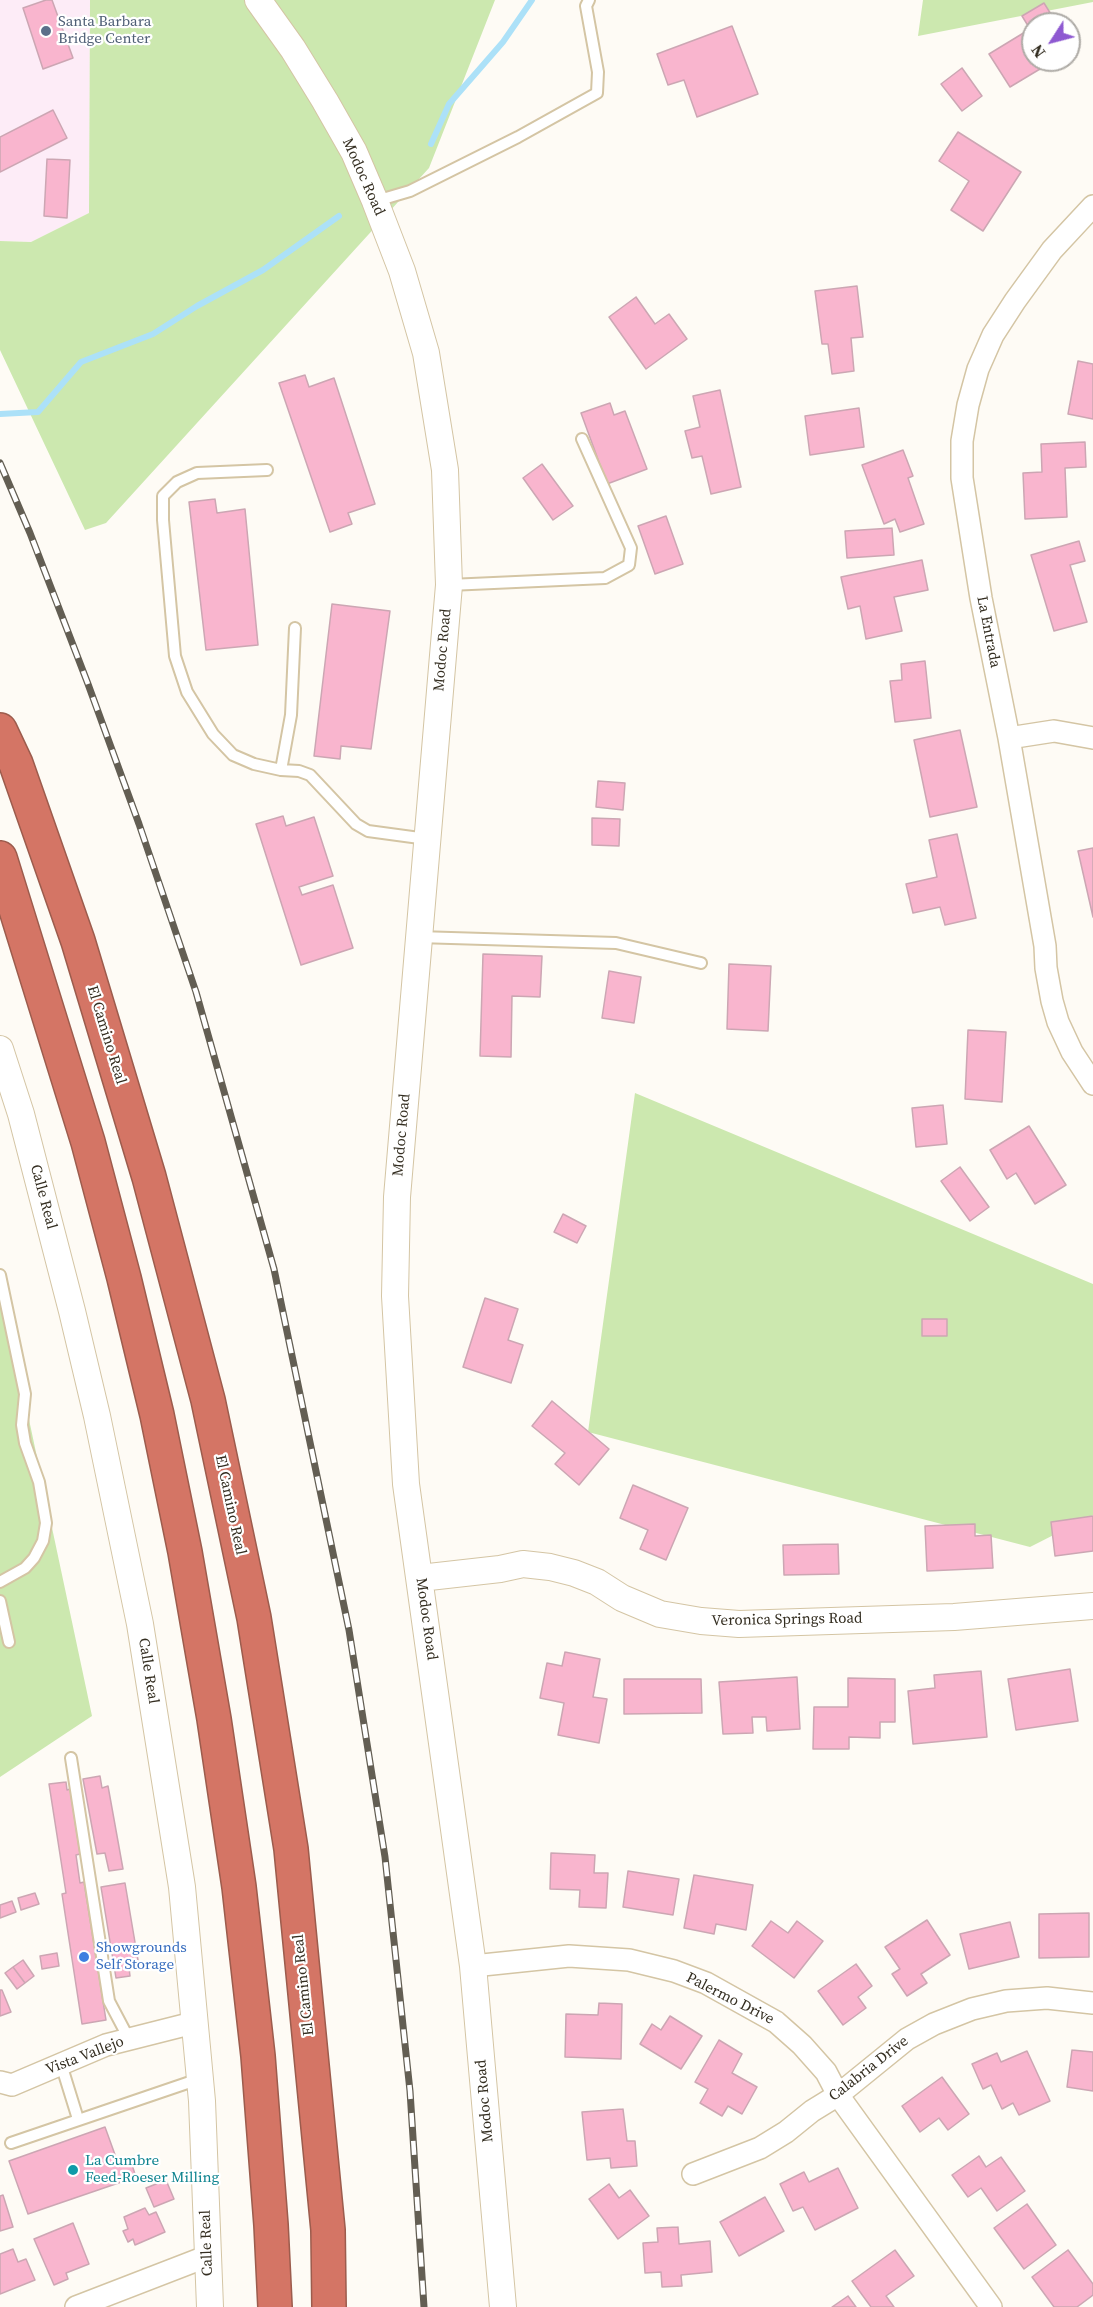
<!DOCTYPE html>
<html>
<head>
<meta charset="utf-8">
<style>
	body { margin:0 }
	#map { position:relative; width:1093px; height:2307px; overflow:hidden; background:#fefbf5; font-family:"Source Serif 4",serif }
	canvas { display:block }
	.north { position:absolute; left:1021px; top:12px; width:60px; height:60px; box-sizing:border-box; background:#fff; border:2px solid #aeaba6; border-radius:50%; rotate:234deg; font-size:16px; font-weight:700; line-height:24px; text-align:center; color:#342e21 }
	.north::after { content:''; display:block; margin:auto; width:21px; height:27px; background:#8e59d1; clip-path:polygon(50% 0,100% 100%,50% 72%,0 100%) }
</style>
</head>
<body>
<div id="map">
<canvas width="1093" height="2307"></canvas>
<div class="north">N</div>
</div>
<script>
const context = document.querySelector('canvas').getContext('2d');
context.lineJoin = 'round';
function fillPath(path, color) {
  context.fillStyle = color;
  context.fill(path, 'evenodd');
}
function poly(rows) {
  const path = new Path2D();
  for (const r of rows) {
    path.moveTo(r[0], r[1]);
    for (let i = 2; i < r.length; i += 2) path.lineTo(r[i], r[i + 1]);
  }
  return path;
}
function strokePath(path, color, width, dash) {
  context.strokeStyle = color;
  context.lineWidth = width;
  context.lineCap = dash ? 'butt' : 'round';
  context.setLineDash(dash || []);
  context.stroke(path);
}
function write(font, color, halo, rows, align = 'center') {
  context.font = font + ' "Source Serif 4",serif';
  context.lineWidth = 4.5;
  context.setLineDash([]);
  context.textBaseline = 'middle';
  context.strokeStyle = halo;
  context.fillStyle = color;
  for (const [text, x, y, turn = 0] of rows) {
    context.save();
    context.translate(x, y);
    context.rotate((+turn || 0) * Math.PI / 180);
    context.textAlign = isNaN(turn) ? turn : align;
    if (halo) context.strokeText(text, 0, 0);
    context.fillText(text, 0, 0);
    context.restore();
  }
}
fillPath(poly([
	[0,0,90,0,89,213,31,242,0,241]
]), '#fdecf7');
fillPath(poly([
	[90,0,495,0,429,168,106,523,85,530,0,350,0,241,31,242,89,213],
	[923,0,1093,0,1093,2,918,36],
	[635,1093,1093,1284,1093,1515,1030,1547,588,1432],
	[0,1283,92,1716,0,1777]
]), '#cce8af');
strokePath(poly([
	[431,144,449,104,503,42,532,0],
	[0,414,38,412,81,362,153,334,197,306,263,270,339,216]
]), '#ace1f8', 6);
const building = poly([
	[46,0,52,0,73,58,43,69,23,8,46,0],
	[1044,3,1057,24,1033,24,1033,60,1055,60,1010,87,989,54,1030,29,1022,16,1044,3],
	[732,26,758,94,697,117,684,80,668,85,657,54,732,26],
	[962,68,982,96,962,111,941,84,962,68],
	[53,110,67,138,0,172,0,137,53,110],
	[958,132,1021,172,983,231,951,210,969,181,939,161,958,132],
	[47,159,70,160,67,218,44,216,47,159],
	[857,286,863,337,851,338,854,371,832,374,828,344,822,344,815,291,857,286],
	[636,297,655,324,669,314,687,339,646,369,609,317,636,297],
	[1078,361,1093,364,1093,419,1068,414,1078,361],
	[305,375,309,387,334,378,375,504,348,513,352,524,330,532,279,383,305,375],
	[720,390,741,487,711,494,702,456,692,458,685,431,700,427,693,396,720,390],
	[610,403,614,415,625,411,647,469,607,484,581,413,610,403],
	[859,408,864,447,810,455,805,416,859,408],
	[1085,442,1086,467,1065,468,1067,517,1025,519,1023,473,1042,472,1041,444,1085,442],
	[903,450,913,476,908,478,924,524,900,532,895,519,884,524,862,465,903,450],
	[542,464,573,506,553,520,523,478,542,464],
	[215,499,217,513,245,509,258,645,206,650,189,502,215,499],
	[666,516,683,564,655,574,638,526,666,516],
	[892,528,894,555,847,558,845,531,892,528],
	[1079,541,1085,561,1070,565,1087,622,1054,631,1031,555,1079,541],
	[922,560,928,590,894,597,902,631,866,639,860,606,848,609,841,577,922,560],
	[332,604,390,611,371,749,341,746,340,759,314,756,332,604],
	[925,661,931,718,895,722,890,681,902,680,901,664,925,661],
	[960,730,977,807,930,817,914,740,960,730],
	[598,781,625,783,623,810,596,807,598,781],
	[283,816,286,826,314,817,333,876,299,887,302,895,333,885,353,948,301,965,256,824,283,816],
	[592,818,620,819,619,846,592,845,592,818],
	[957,834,976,918,945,925,940,907,913,913,906,884,937,877,929,840,957,834],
	[1093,848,1093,917,1078,851,1093,848],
	[483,954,542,956,540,997,512,996,511,1057,480,1056,483,954],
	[729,964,771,966,768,1031,727,1029,729,964],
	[609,971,641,977,634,1023,602,1018,609,971],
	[968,1030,1006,1032,1002,1102,965,1099,968,1030],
	[943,1105,947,1144,916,1147,912,1108,943,1105],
	[1029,1126,1066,1185,1035,1204,1016,1173,1007,1179,990,1150,1029,1126],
	[960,1167,989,1207,970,1221,941,1181,960,1167],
	[563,1214,586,1226,577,1243,554,1232,563,1214],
	[485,1298,518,1309,508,1340,523,1345,511,1383,463,1367,485,1298],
	[922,1319,947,1319,947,1336,922,1336,922,1319],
	[552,1401,609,1449,579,1485,555,1464,565,1453,532,1426,552,1401],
	[633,1485,688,1508,666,1560,640,1549,648,1530,620,1518,633,1485],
	[1093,1516,1093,1551,1055,1556,1051,1522,1093,1516],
	[975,1524,975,1536,991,1535,993,1568,927,1571,925,1526,975,1524],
	[838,1544,839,1574,784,1575,783,1545,838,1544],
	[565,1652,600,1659,593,1697,607,1699,599,1743,558,1735,564,1703,540,1698,547,1663,562,1666,565,1652],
	[1070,1669,1078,1721,1016,1730,1008,1679,1070,1669],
	[981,1671,987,1737,913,1744,908,1691,935,1688,934,1675,981,1671],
	[797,1677,800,1729,767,1731,766,1717,752,1717,753,1733,723,1734,719,1682,797,1677],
	[848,1678,895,1679,895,1722,880,1722,880,1738,849,1737,849,1749,813,1749,814,1707,848,1707,848,1678],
	[624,1679,701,1679,702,1713,624,1714,624,1679],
	[100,1776,102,1788,108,1786,123,1869,109,1871,105,1853,97,1854,83,1779,100,1776],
	[66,1782,67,1790,70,1789,80,1854,76,1855,80,1883,84,1882,106,2020,82,2024,62,1894,66,1893,49,1784,66,1782],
	[551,1853,595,1855,594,1873,608,1873,606,1908,579,1907,580,1890,550,1889,551,1853],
	[628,1871,679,1879,673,1915,623,1907,628,1871],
	[694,1875,753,1885,746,1930,716,1924,714,1934,684,1928,694,1875],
	[125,1883,139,1966,129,1968,130,1976,116,1978,101,1887,125,1883],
	[35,1893,39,1904,21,1910,18,1898,35,1893],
	[12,1901,16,1912,0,1918,0,1905,12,1901],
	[1089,1913,1089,1957,1039,1958,1039,1914,1089,1913],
	[927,1920,950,1955,921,1974,927,1983,907,1996,892,1974,900,1969,885,1947,927,1920],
	[771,1921,788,1933,797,1921,823,1941,794,1978,752,1946,771,1921],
	[1010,1922,1019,1957,969,1969,960,1934,1010,1922],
	[57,1953,59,1966,42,1969,40,1956,57,1953],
	[23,1960,34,1976,25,1983,13,1967,23,1960],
	[856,1964,872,1986,858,1997,866,2008,843,2025,818,1991,856,1964],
	[13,1967,25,1983,17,1989,5,1973,13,1967],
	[0,1990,2,1990,11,2012,0,2016,0,1990],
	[599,2003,622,2004,621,2059,565,2057,566,2014,598,2015,599,2003],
	[670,2016,702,2036,681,2069,640,2044,652,2024,661,2030,670,2016],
	[719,2040,742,2054,732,2073,757,2087,742,2114,728,2106,722,2116,700,2103,708,2089,695,2082,719,2040],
	[1072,2050,1093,2052,1093,2091,1067,2087,1072,2050],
	[1027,2051,1050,2101,1019,2115,1013,2103,1002,2109,991,2085,983,2089,972,2064,997,2053,1001,2062,1027,2051],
	[942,2077,969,2114,948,2130,939,2118,920,2132,902,2106,942,2077],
	[623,2109,627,2141,635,2141,637,2166,611,2168,610,2158,587,2160,582,2112,623,2109],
	[105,2127,118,2163,130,2159,136,2177,28,2214,9,2161,105,2127],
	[979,2156,986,2167,1001,2157,1025,2191,997,2211,981,2188,968,2197,952,2175,979,2156],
	[838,2168,858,2208,815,2230,803,2207,793,2211,780,2184,804,2172,809,2182,838,2168],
	[166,2180,174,2199,154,2207,146,2188,166,2180],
	[609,2184,619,2198,630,2190,649,2216,618,2239,589,2199,609,2184],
	[3,2195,13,2227,0,2231,0,2196,3,2195],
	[765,2197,784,2231,739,2256,720,2222,765,2197],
	[1027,2204,1056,2245,1024,2269,994,2228,1027,2204],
	[145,2208,149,2215,156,2212,165,2232,135,2245,133,2239,128,2242,123,2231,128,2229,124,2217,145,2208],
	[73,2223,89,2264,66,2273,68,2279,54,2285,34,2239,73,2223],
	[678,2227,679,2244,710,2241,712,2272,681,2275,682,2286,662,2287,661,2272,645,2273,643,2243,658,2242,657,2228,678,2227],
	[13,2249,18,2262,26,2259,35,2280,0,2294,0,2254,13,2249],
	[895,2250,914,2276,886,2296,894,2307,871,2307,852,2281,895,2250],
	[1068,2250,1093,2284,1093,2295,1077,2307,1054,2307,1032,2277,1068,2250],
	[848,2296,856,2307,832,2307,848,2296]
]);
fillPath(building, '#f9b5ce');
strokePath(building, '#cca6b3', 1.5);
const service = poly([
	[376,201,410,191,518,137,597,93,598,72,586,6,589,0],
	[267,470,197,473,177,482,163,496,163,520,175,656,187,692,213,734,233,755,254,764,281,770,299,771,310,775,356,824,368,831,427,839],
	[449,585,605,578,629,565,631,548,582,439],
	[281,770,291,715,295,628],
	[418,937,616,943,701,963],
	[0,1275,25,1394,22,1425,25,1443,39,1482,46,1523,43,1541,34,1558,25,1568,0,1582],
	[0,1601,9,1642],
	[71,1758,109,2001,129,2039],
	[61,2064,78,2119],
	[11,2143,199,2079]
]);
const minor = poly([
	[1093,206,1052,250,1015,301,993,335,978,369,968,405,962,441,962,478,981,598,1009,738,1045,946,1046,968,1052,1001,1058,1022,1072,1052,1093,1084],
	[1009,738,1054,731,1093,738],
	[473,1966,569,1956,629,1960,674,1971,706,1983,776,2022,802,2045,826,2072,838,2095,991,2307],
	[0,2082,12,2085,106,2045,193,2023],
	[693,2174,760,2148,786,2132,812,2111,838,2095,907,2039,934,2024,972,2009,1006,2001,1047,1998,1093,2003],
	[76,2307,208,2256]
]);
const tertiary = poly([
	[258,0,293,49,325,101,354,152,375,201,402,271,426,353,445,470,449,585,397,1197,395,1296,406,1484,473,1966,503,2307],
	[0,1049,21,1114,72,1311,97,1416,140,1624,182,1887,202,2101,210,2307],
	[420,1578,500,1569,523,1564,550,1567,574,1573,597,1582,622,1598,660,1614,701,1621,739,1624,954,1617,1093,1606]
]);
const motorway = poly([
	[0,730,16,764,78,941,149,1177,208,1400,254,1618,291,1849,328,2230,329,2307],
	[0,858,88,1142,124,1278,157,1415,185,1552,214,1719,239,1887,258,2056,271,2225,275,2307]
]);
strokePath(service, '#d4c5a4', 14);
strokePath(minor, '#d4c5a4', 24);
strokePath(tertiary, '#d4c5a4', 28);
strokePath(motorway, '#9c5c4d', 36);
strokePath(service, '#fff', 10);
strokePath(minor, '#fff', 21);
strokePath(tertiary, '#fff', 26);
strokePath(motorway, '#d47565', 33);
const rail = poly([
	[0,463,30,533,88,684,139,824,196,992,274,1269,349,1630,385,1857,410,2091,424,2307]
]);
strokePath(rail, '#635e53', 7);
strokePath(rail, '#fff', 4.5, [14]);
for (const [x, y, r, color] of [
	[46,31,6,"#5c6f8a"],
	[84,1957,6,"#3f7fe0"],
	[73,2170,6,"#0f9aa8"]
]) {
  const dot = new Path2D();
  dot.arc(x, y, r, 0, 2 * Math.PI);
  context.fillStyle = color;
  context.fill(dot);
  strokePath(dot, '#fff', 2);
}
write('15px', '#4e5e75', '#fff', [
	["Santa Barbara",58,22],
	["Bridge Center",58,39]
], 'left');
write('15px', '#342e21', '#fff', [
	["Modoc Road",363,177,66],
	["La Entrada",988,632,79],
	["Modoc Road",443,650,-85],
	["El Camino Real",106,1035,73],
	["Modoc Road",402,1135,-85],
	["Calle Real",43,1197,75],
	["El Camino Real",230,1505,78],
	["Modoc Road",426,1619,82],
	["Veronica Springs Road",787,1620,-1],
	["Calle Real",148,1671,81],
	["El Camino Real",304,1985,-96],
	["Palermo Drive",730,1999,27],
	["Vista Vallejo",85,2056,-21],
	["Calabria Drive",869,2069,-38],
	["Modoc Road",485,2101,-95],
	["Calle Real",207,2243,-92]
]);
write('15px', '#366cbe', '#fff', [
	["Showgrounds",96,1948],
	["Self Storage",96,1965]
], 'left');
write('15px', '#0d838f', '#fff', [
	["La Cumbre",85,2161],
	["Feed-Roeser Milling",85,2178]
], 'left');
</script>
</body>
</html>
